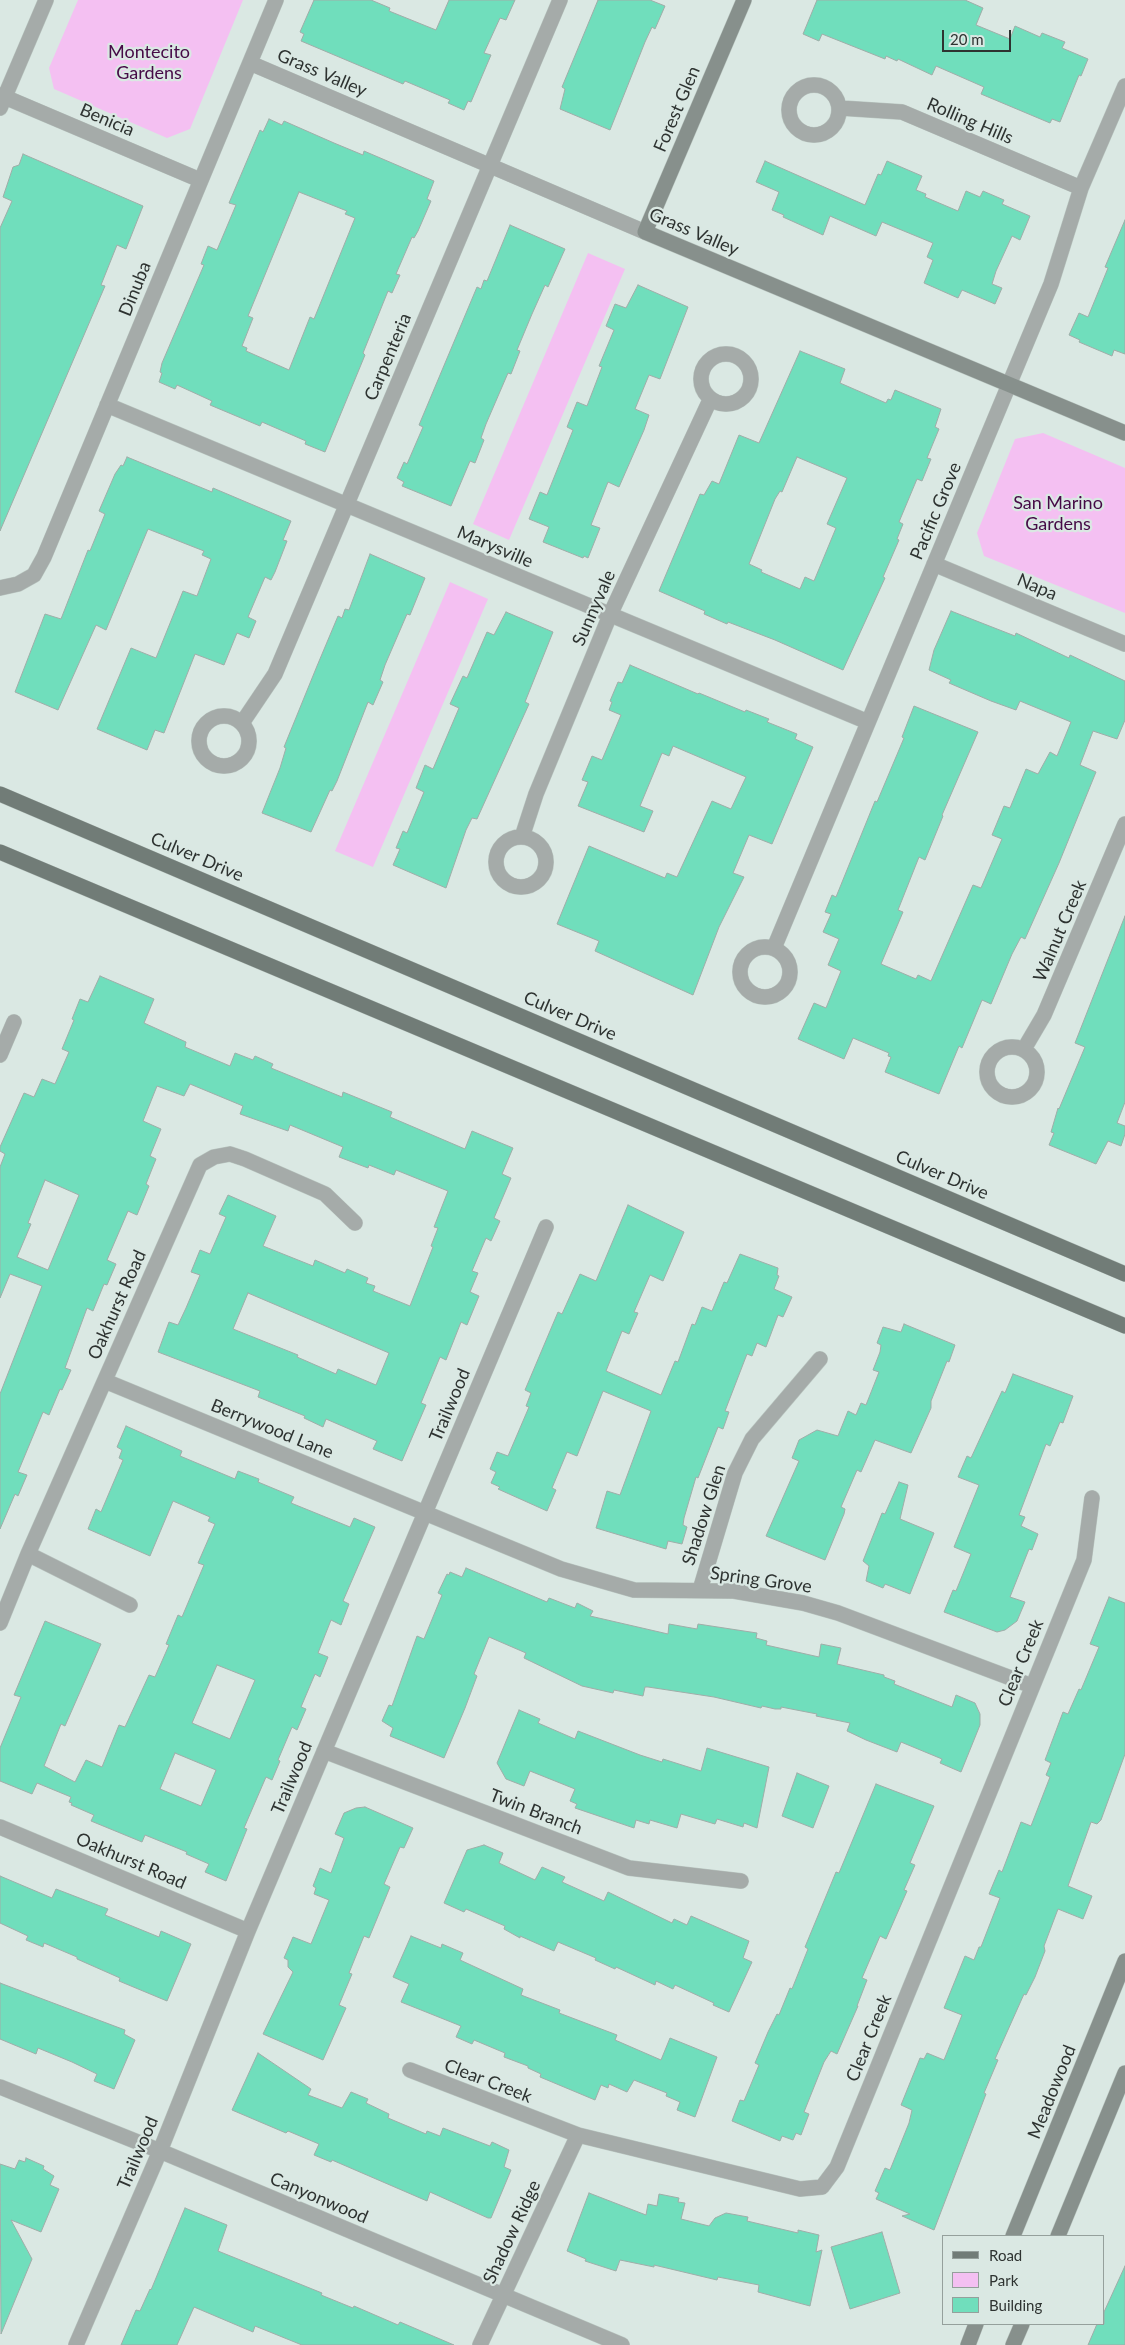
<!DOCTYPE html>
<html>
<head>
<meta charset="utf-8">
<style>
	body { margin:0 }
	#map { position:relative; width:1125px; height:2345px; overflow:hidden; background:#dae8e3; font-family:Lato,sans-serif }
	canvas { display:block }
	.legend { position:absolute; left:942px; top:2235px; width:162px; height:90px; box-sizing:border-box; background:#dae8e3; border:1px solid #95a09c; margin:0; padding:6px 9px; list-style:none; font-size:15px; color:#2e3331 }
	.legend li { display:flex; align-items:center; gap:10px; height:25px }
	.legend b { width:25px; border:1px solid #95a09c }
	.scale { position:absolute; left:942px; top:30px; width:69px; height:22px; box-sizing:border-box; border:2px solid #2e3331; border-top:0; padding-left:6px; font-size:15px; line-height:18px; white-space:nowrap; color:#2e3331; -webkit-text-stroke:4px #dae8e3; paint-order:stroke }
</style>
</head>
<body>
<div id="map">
<canvas width="1125" height="2345"></canvas>
<ul class="legend">
<li><b style="height:6px;background:#717c77"></b>Road</li>
<li><b style="height:14px;background:#f4c0f2"></b>Park</li>
<li><b style="height:14px;background:#70debc"></b>Building</li>
</ul>
<div class="scale">20 m</div>
</div>
<script>
const context = document.querySelector('canvas').getContext('2d');
context.lineJoin = 'round';
function fillPath(path, color) {
  context.fillStyle = color;
  context.fill(path, 'evenodd');
}
function poly(rows) {
  const path = new Path2D();
  for (const r of rows) {
    if (r.length === 3) {
      path.moveTo(r[0] + r[2], r[1]);
      path.arc(r[0], r[1], r[2], 0, 2 * Math.PI);
      continue;
    }
    path.moveTo(r[0], r[1]);
    for (let i = 2; i < r.length; i += 2) path.lineTo(r[i], r[i + 1]);
  }
  return path;
}
function strokePath(path, color, width, dash) {
  context.strokeStyle = color;
  context.lineWidth = width;
  context.lineCap = dash ? 'butt' : 'round';
  context.setLineDash(dash || []);
  context.stroke(path);
}
function write(font, color, halo, rows, align = 'center') {
  context.font = font + ' Lato,sans-serif';
  context.lineWidth = 4.5;
  context.setLineDash([]);
  context.textBaseline = 'middle';
  context.strokeStyle = halo;
  context.fillStyle = color;
  for (const [text, x, y, turn = 0] of rows) {
    context.save();
    context.translate(x, y);
    context.rotate((+turn || 0) * Math.PI / 180);
    context.textAlign = isNaN(turn) ? turn : align;
    if (halo) context.strokeText(text, 0, 0);
    context.fillText(text, 0, 0);
    context.restore();
  }
}
fillPath(poly([
	[78,0,243,0,190,129,167,138,54,89,49,68],
	[588,253,625,269,509,540,473,524],
	[1043,433,1125,468,1125,613,984,556,977,533,1015,439],
	[450,582,488,599,373,867,335,851]
]), '#f4c0f2');
const building = poly([
	[314,0,371,0,390,8,389,11,436,30,449,0,515,0,506,20,500,18,484,53,491,55,471,102,468,101,464,110,448,103,450,100,405,81,403,84,301,41,304,34,300,32,314,0],
	[598,0,650,0,665,6,655,29,652,27,645,42,610,130,560,109,565,89,562,87,598,0],
	[817,0,965,0,983,8,976,25,1010,39,1015,26,1040,37,1042,33,1065,42,1062,48,1088,59,1081,76,1079,75,1060,122,1052,119,1050,123,981,94,984,87,936,66,932,75,898,59,897,61,886,56,885,59,822,34,819,41,803,34,817,0],
	[269,119,282,125,284,121,334,143,363,155,364,151,434,181,427,199,431,201,418,231,414,238,412,237,396,274,400,275,392,293,388,291,363,353,365,355,325,452,305,444,306,441,262,422,260,426,210,405,212,401,177,385,175,389,159,382,162,373,160,372,162,363,204,265,201,264,208,246,217,250,236,205,229,203,260,130,263,132,269,119],
	[299,192,347,211,345,214,355,218,314,319,310,317,289,370,246,351,247,348,242,346,253,318,248,316,299,192],
	[23,154,143,206,126,249,117,245,101,285,105,286,0,531,0,228,12,201,3,197,13,167,19,165,23,154],
	[765,161,865,205,878,174,881,175,887,161,922,176,916,190,926,194,925,197,958,211,966,191,980,197,983,191,1004,200,1002,204,1030,216,1020,240,1012,236,996,271,992,284,1002,288,995,304,962,290,958,298,924,283,933,260,927,257,933,243,882,222,876,236,830,216,823,235,783,217,784,215,772,210,779,192,756,182,765,161],
	[1125,220,1125,354,1114,350,1112,356,1079,342,1080,340,1069,335,1079,313,1088,317,1108,268,1105,267,1125,220],
	[510,225,565,249,548,287,545,285,532,314,517,350,520,351,511,374,508,373,486,424,481,438,484,440,475,463,470,461,451,506,402,486,404,482,397,478,404,462,407,464,423,427,419,425,477,287,481,289,484,280,487,281,510,225],
	[638,285,688,307,660,379,649,375,635,409,649,415,644,430,619,487,608,482,591,525,600,528,588,558,584,556,583,558,543,542,549,527,529,519,540,492,547,495,573,430,567,427,577,402,587,406,602,367,599,366,614,330,606,326,615,304,626,308,638,285],
	[800,351,845,369,840,383,886,403,888,399,891,400,895,390,941,409,935,427,939,429,927,458,931,459,922,481,917,479,899,522,903,524,897,539,899,540,883,577,885,578,843,670,775,640,728,622,727,624,704,614,705,611,659,591,700,494,704,495,712,481,719,484,739,435,759,443,800,351],
	[797,457,847,478,827,524,836,528,814,581,805,577,800,589,761,572,762,570,749,564,775,499,780,491,782,492,797,457],
	[127,457,212,492,213,488,291,521,283,540,287,541,275,572,271,580,265,577,248,617,256,621,249,638,237,633,224,665,195,654,164,733,155,730,147,750,97,729,131,648,156,658,183,591,197,596,211,559,202,555,204,551,148,529,106,630,96,625,58,710,15,692,45,614,61,619,88,550,90,551,105,514,99,511,115,474,121,465,123,466,127,457],
	[370,554,425,578,410,615,407,614,385,665,380,680,383,682,373,705,368,702,337,781,332,791,330,790,311,832,262,813,280,768,286,748,284,747,317,666,338,616,342,618,345,609,349,610,370,554],
	[951,611,1015,636,1016,633,1069,658,1070,655,1125,681,1125,720,1117,739,1093,731,1080,765,1096,772,1059,863,1025,939,1021,937,1012,954,991,1004,982,1000,962,1048,959,1046,939,1094,885,1072,891,1057,888,1056,889,1053,853,1038,844,1059,798,1039,814,1003,826,1008,841,971,828,965,839,939,823,932,831,914,825,912,832,895,836,897,875,801,877,802,904,738,902,737,914,706,978,732,942,815,943,816,925,860,919,857,898,910,903,912,881,964,916,979,918,975,931,981,973,885,981,888,1002,839,992,835,1004,806,1010,808,1026,769,1038,774,1050,752,1057,756,1071,722,1020,701,1016,710,991,701,949,683,951,680,929,670,934,650,951,611],
	[506,612,553,632,525,702,529,704,477,819,472,818,466,830,446,888,393,865,400,849,396,848,403,831,407,833,424,792,416,788,425,765,433,769,459,708,450,704,463,676,467,678,487,632,494,635,506,612],
	[630,665,698,694,699,693,745,712,746,710,769,719,767,722,797,734,795,739,813,747,772,844,749,835,733,873,744,877,719,927,693,995,595,951,599,941,557,924,589,846,665,878,667,873,677,877,712,801,731,809,746,777,673,746,669,756,662,753,640,806,653,811,644,832,578,806,588,782,582,780,592,756,602,760,621,715,609,710,612,702,610,701,618,682,622,683,630,665],
	[1125,916,1125,1102,1117,1123,1125,1126,1125,1134,1121,1146,1108,1141,1096,1164,1049,1145,1054,1133,1051,1132,1058,1108,1059,1109,1085,1047,1075,1043,1125,916],
	[100,976,154,999,144,1023,186,1042,185,1047,230,1066,235,1053,253,1060,255,1056,273,1064,271,1068,342,1097,343,1092,392,1112,390,1117,465,1149,472,1131,513,1148,502,1174,511,1178,494,1218,500,1221,491,1241,486,1238,472,1271,478,1273,470,1292,479,1296,467,1325,461,1322,446,1360,440,1357,421,1403,426,1405,402,1461,373,1449,377,1441,326,1419,323,1427,304,1418,305,1416,258,1397,260,1391,158,1352,169,1322,178,1325,186,1308,200,1275,191,1272,200,1250,210,1254,226,1217,219,1214,228,1195,276,1216,263,1246,313,1266,315,1260,345,1273,347,1269,368,1278,366,1283,375,1286,373,1291,410,1306,433,1247,431,1246,438,1228,434,1227,448,1191,396,1170,394,1175,369,1165,368,1168,339,1157,343,1147,290,1125,288,1131,240,1114,243,1106,190,1084,184,1096,157,1086,143,1121,161,1129,150,1156,156,1159,146,1184,149,1186,137,1215,128,1211,107,1260,116,1264,107,1285,104,1284,93,1311,87,1308,65,1368,71,1370,62,1390,60,1389,49,1415,43,1412,18,1472,27,1475,18,1496,15,1494,0,1529,0,1394,42,1286,10,1274,0,1298,0,1167,5,1154,0,1151,0,1147,24,1093,34,1097,42,1079,55,1084,69,1052,62,1049,74,1020,72,1019,80,999,88,1002,100,976],
	[45,1180,79,1195,48,1270,17,1257,31,1224,28,1223,45,1180],
	[248,1293,389,1353,376,1385,338,1369,336,1374,297,1357,298,1355,233,1329,248,1293],
	[628,1205,684,1232,663,1281,650,1275,634,1312,638,1313,629,1334,622,1331,606,1371,661,1395,675,1361,678,1362,692,1324,695,1325,702,1307,712,1311,724,1282,727,1283,740,1254,778,1268,777,1275,779,1276,774,1289,792,1297,783,1317,778,1315,766,1347,757,1343,752,1356,747,1354,725,1411,729,1412,723,1429,718,1427,698,1478,696,1477,684,1518,683,1525,687,1527,682,1544,668,1541,666,1549,596,1528,607,1491,620,1495,651,1411,603,1391,577,1456,567,1452,552,1488,556,1490,547,1511,498,1489,500,1487,491,1483,496,1472,490,1469,497,1452,508,1456,529,1407,526,1406,531,1393,525,1390,558,1312,562,1314,580,1274,596,1281,628,1205],
	[904,1324,955,1345,949,1362,947,1361,931,1401,931,1408,911,1453,875,1440,861,1472,857,1470,841,1507,845,1509,844,1514,825,1560,766,1536,799,1461,792,1458,799,1440,817,1430,838,1436,848,1411,856,1415,861,1403,866,1405,879,1372,873,1370,880,1352,881,1345,877,1343,883,1327,901,1332,904,1324],
	[1013,1374,1073,1396,1063,1423,1060,1422,1050,1446,1046,1444,1019,1515,1025,1517,1021,1526,1038,1534,1032,1550,1029,1549,1010,1597,1025,1602,1017,1621,1005,1630,997,1632,944,1612,953,1590,956,1591,971,1554,954,1547,979,1485,958,1477,967,1456,971,1458,1002,1391,1005,1393,1013,1374],
	[126,1426,182,1451,180,1456,235,1479,238,1471,259,1479,258,1482,294,1497,291,1503,350,1527,354,1518,375,1527,343,1601,349,1604,341,1625,331,1620,318,1653,328,1657,320,1677,315,1674,301,1707,306,1709,297,1730,292,1727,278,1760,280,1761,272,1780,266,1777,244,1828,247,1829,226,1881,205,1872,209,1864,186,1854,187,1852,145,1835,142,1842,91,1821,94,1815,71,1805,72,1803,69,1802,71,1797,37,1783,32,1794,0,1781,0,1748,21,1697,14,1695,45,1621,101,1644,65,1726,61,1724,44,1766,75,1782,86,1760,102,1767,119,1725,125,1727,149,1675,155,1677,169,1645,166,1644,178,1615,182,1617,204,1565,198,1563,215,1524,208,1521,210,1517,173,1501,150,1556,88,1529,96,1509,101,1512,123,1460,119,1458,122,1450,117,1447,126,1426],
	[217,1665,255,1680,230,1739,192,1723,217,1665],
	[175,1753,216,1770,201,1806,160,1789,175,1753],
	[899,1482,908,1485,900,1519,934,1533,910,1594,885,1584,883,1588,866,1581,869,1566,863,1561,882,1513,885,1514,899,1482],
	[466,1568,547,1602,549,1598,575,1608,577,1603,593,1611,590,1616,668,1634,669,1624,697,1629,698,1624,757,1633,756,1638,767,1641,766,1645,819,1657,821,1644,841,1648,837,1664,884,1675,884,1677,895,1681,894,1684,952,1707,956,1695,975,1703,980,1714,980,1725,961,1772,940,1763,942,1759,901,1742,897,1752,866,1740,847,1731,850,1723,816,1716,817,1714,781,1707,781,1709,775,1709,762,1706,761,1708,714,1697,648,1687,645,1687,643,1696,614,1690,613,1693,582,1686,524,1658,526,1653,489,1637,474,1674,477,1676,465,1708,444,1758,390,1736,393,1728,382,1721,389,1705,392,1706,417,1636,424,1639,442,1595,438,1593,447,1574,449,1575,450,1572,462,1577,466,1568],
	[1109,1597,1125,1603,1125,1754,1101,1820,1097,1824,1091,1822,1068,1886,1092,1896,1083,1919,1058,1909,1044,1946,1045,1951,1035,1977,1026,1995,1024,1994,995,2059,998,2060,984,2093,986,2094,934,2230,902,2216,910,2214,876,2199,879,2193,875,2191,885,2168,890,2170,909,2123,912,2110,901,2105,920,2058,924,2059,927,2053,944,2060,962,2015,944,2008,965,1956,974,1960,979,1947,981,1947,1000,1898,989,1894,999,1870,1002,1872,1021,1822,1031,1826,1050,1777,1046,1775,1051,1763,1045,1760,1063,1712,1068,1714,1079,1689,1081,1690,1099,1647,1090,1644,1109,1597],
	[519,1710,540,1719,538,1723,575,1739,578,1731,640,1755,662,1762,663,1759,701,1771,707,1748,769,1767,757,1828,744,1823,743,1827,717,1819,715,1824,681,1814,677,1828,650,1820,649,1824,636,1820,634,1828,575,1808,577,1804,570,1801,575,1789,530,1771,524,1786,506,1779,497,1763,519,1710],
	[797,1773,829,1786,813,1828,782,1816,797,1773],
	[876,1784,934,1806,910,1863,915,1865,904,1890,907,1891,886,1939,880,1936,862,1978,867,1980,857,2006,858,2006,837,2054,831,2051,824,2062,804,2112,809,2114,801,2135,796,2133,793,2140,782,2136,780,2141,732,2121,740,2100,744,2101,759,2065,755,2063,768,2032,777,2014,779,2015,790,1988,792,1989,808,1949,805,1947,836,1872,839,1873,876,1784],
	[365,1807,413,1828,404,1848,400,1847,384,1884,390,1887,369,1938,364,1936,349,1973,352,1974,339,2005,346,2008,323,2060,263,2034,293,1972,288,1967,288,1960,284,1958,293,1937,311,1944,329,1900,314,1894,316,1888,313,1886,320,1868,331,1873,344,1838,335,1834,344,1813,356,1808,365,1807],
	[484,1845,503,1853,499,1863,535,1880,542,1867,565,1877,562,1882,604,1901,608,1892,672,1923,674,1919,687,1925,691,1916,749,1941,743,1958,752,1962,729,2012,713,2005,714,2003,675,1985,673,1989,656,1981,655,1985,616,1967,615,1969,595,1960,596,1958,558,1942,554,1951,520,1936,520,1938,504,1929,505,1926,466,1909,464,1912,444,1903,467,1850,484,1845],
	[0,1876,52,1898,56,1889,108,1909,105,1915,159,1937,161,1931,191,1944,167,2001,119,1981,120,1978,77,1959,77,1957,44,1943,43,1947,26,1940,28,1936,0,1923,0,1876],
	[411,1936,441,1948,442,1944,463,1953,460,1960,523,1989,521,1995,560,2010,559,2013,617,2035,615,2040,661,2060,670,2038,717,2057,695,2117,677,2110,680,2102,666,2096,667,2093,634,2080,627,2092,609,2084,608,2088,601,2085,595,2100,540,2077,541,2074,528,2068,528,2066,504,2057,505,2053,474,2040,472,2044,456,2037,461,2026,401,2002,409,1984,393,1977,411,1936],
	[0,1983,125,2030,124,2034,135,2040,114,2089,94,2081,97,2074,72,2062,38,2048,36,2054,0,2039,0,1983],
	[258,2053,311,2089,308,2095,342,2108,351,2092,368,2099,366,2103,389,2114,388,2118,426,2134,427,2131,440,2136,443,2128,490,2146,492,2142,509,2150,504,2167,511,2170,491,2218,488,2218,430,2192,427,2201,332,2160,331,2162,314,2155,319,2144,288,2131,286,2133,232,2110,258,2053],
	[26,2158,44,2166,43,2169,54,2176,50,2185,59,2189,41,2232,11,2220,32,2259,1,2334,0,2164,15,2169,19,2160,25,2162,26,2158],
	[589,2193,646,2215,648,2204,657,2206,659,2194,679,2198,678,2202,685,2203,681,2219,709,2226,715,2218,726,2213,748,2217,747,2221,798,2233,798,2230,819,2235,816,2252,822,2250,810,2306,758,2292,759,2285,718,2277,717,2280,654,2265,654,2267,620,2260,616,2271,585,2261,586,2259,567,2251,589,2193],
	[185,2208,227,2225,218,2251,322,2293,321,2295,353,2308,354,2306,398,2325,400,2322,454,2345,302,2345,255,2326,253,2332,194,2307,177,2345,121,2345,136,2310,140,2311,150,2289,151,2290,185,2208],
	[882,2232,900,2293,850,2309,831,2247,882,2232],
	[1125,2266,1125,2345,1088,2345,1097,2324,1104,2324,1104,2312,1125,2266]
]);
fillPath(building, '#70debc');
strokePath(building, '#9fada8', 1);
const street = poly([
	[250,63,645,232],
	[814,110,25],
	[0,95,200,180],
	[0,108,46,0],
	[840,108,902,112,1081,188],
	[726,379,25],
	[107,405,868,722],
	[934,564,1125,644],
	[0,588,18,584,34,575,44,557,276,0],
	[224,741,25],
	[242,723,275,674,560,0],
	[521,862,25],
	[522,837,536,794,610,615,710,400],
	[765,972,25],
	[774,948,1051,284,1081,188,1125,86],
	[1012,1072,25],
	[1024,1049,1044,1015,1125,824],
	[0,1055,14,1022],
	[105,1381,561,1569,634,1590,734,1591,803,1603,838,1613,1032,1686],
	[28,1554,130,1605],
	[700,1590,735,1473,752,1439,820,1359],
	[0,1623,28,1554,200,1165,214,1157,230,1154,245,1159,325,1194,355,1223],
	[324,1751,629,1868,741,1881],
	[0,1827,248,1931],
	[410,2070,578,2135,800,2189,822,2187,837,2167,1084,1560,1092,1498],
	[0,2087,160,2151,622,2345],
	[76,2345,160,2151,248,1931,546,1227],
	[480,2345,578,2135]
]);
const secondary = poly([
	[744,0,645,232,1125,433],
	[1013,2236,1125,1961],
	[1058,2236,1125,2073],
	[968,2345,976,2324],
	[1013,2345,1022,2324]
]);
const primary = poly([
	[0,794,1125,1274],
	[0,852,1125,1326]
]);
strokePath(street, '#b8c4bf', 16);
strokePath(secondary, '#b8c4bf', 16);
strokePath(primary, '#b8c4bf', 16);
strokePath(street, '#a5aba9', 15);
strokePath(secondary, '#87908c', 15);
strokePath(primary, '#717c77', 15);
write('18px', '#450a46', '#dae8e3', [
	["Montecito",149,52],
	["Gardens",149,73],
	["San Marino",1058,503],
	["Gardens",1058,524]
]);
write('18px', '#2e3331', '#dae8e3', [
	["Grass Valley",322,73,23],
	["Forest Glen",677,109,-67],
	["Benicia",107,120,23],
	["Rolling Hills",970,121,23],
	["Grass Valley",694,232,23],
	["Dinuba",135,289,-68],
	["Carpenteria",388,357,-67],
	["Pacific Grove",936,511,-67],
	["Marysville",495,547,23],
	["Napa",1037,587,23],
	["Sunnyvale",594,608,-66],
	["Culver Drive",197,857,23],
	["Walnut Creek",1060,931,-67],
	["Culver Drive",570,1016,23],
	["Culver Drive",942,1175,23],
	["Oakhurst Road",117,1305,-66],
	["Trailwood",450,1405,-67],
	["Berrywood Lane",272,1429,22],
	["Shadow Glen",704,1515,-72],
	["Spring Grove",761,1580,8],
	["Clear Creek",1021,1663,-68],
	["Trailwood",292,1778,-67],
	["Twin Branch",536,1812,21],
	["Oakhurst Road",131,1861,23],
	["Clear Creek",869,2038,-68],
	["Clear Creek",488,2081,21],
	["Meadowood",1052,2092,-68],
	["Trailwood",138,2153,-67],
	["Canyonwood",319,2198,23],
	["Shadow Ridge",512,2232,-65]
]);
</script>
</body>
</html>
